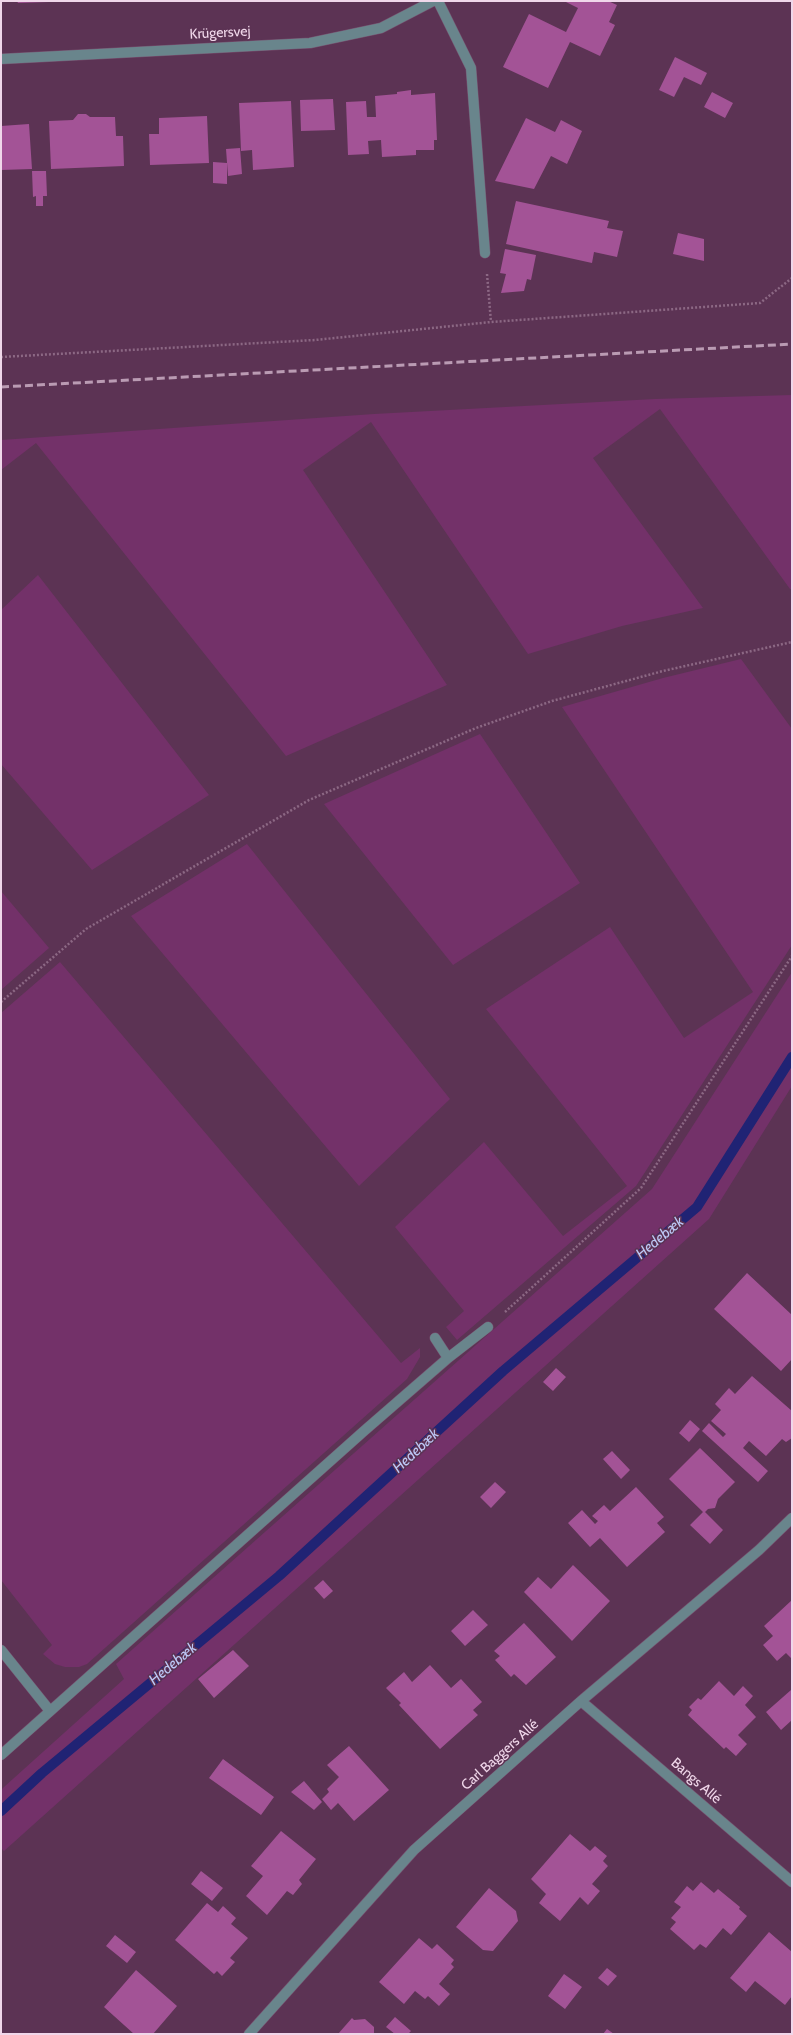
<!DOCTYPE html>
<html>
<head>
<meta charset="utf-8">
<style>
	body { margin:0 }
	#map { position:relative; width:793px; height:2035px; overflow:hidden; background:#5c3354; font-family:Cabin,sans-serif }
	canvas { display:block }
	.frame { position:absolute; inset:0; border:2px solid #f0d7ea; pointer-events:none }
</style>
</head>
<body>
<div id="map">
<canvas width="793" height="2035"></canvas>
<div class="frame"></div>
</div>
<script>
const context = document.querySelector('canvas').getContext('2d');
context.lineJoin = 'round';
function fillPath(path, color) {
  context.fillStyle = color;
  context.fill(path, 'evenodd');
}
function poly(rows) {
  const path = new Path2D();
  for (const r of rows) {
    path.moveTo(r[0], r[1]);
    for (let i = 2; i < r.length; i += 2) path.lineTo(r[i], r[i + 1]);
  }
  return path;
}
function strokePath(path, color, width, dash) {
  context.strokeStyle = color;
  context.lineWidth = width;
  context.lineCap = dash ? 'butt' : 'round';
  context.setLineDash(dash || []);
  context.stroke(path);
}
function write(font, color, halo, rows, align = 'center') {
  context.font = font + ' Cabin,sans-serif';
  context.lineWidth = 3;
  context.setLineDash([]);
  context.textBaseline = 'middle';
  context.strokeStyle = halo;
  context.fillStyle = color;
  for (const [text, x, y, turn = 0] of rows) {
    context.save();
    context.translate(x, y);
    context.rotate((+turn || 0) * Math.PI / 180);
    context.textAlign = isNaN(turn) ? turn : align;
    if (halo) context.strokeText(text, 0, 0);
    context.fillText(text, 0, 0);
    context.restore();
  }
}
fillPath(poly([
	[792,395,792,589,790,589,660,409,593,458,703,608,622,626,528,654,371,422,303,470,447,685,286,756,36,443,1,470,1,440,374,414,655,399],
	[38,575,209,795,92,870,1,764,1,610],
	[741,659,792,729,792,945,636,1186,457,1340,446,1327,464,1311,395,1227,484,1142,563,1236,627,1186,486,1009,610,927,684,1038,753,992,562,707,663,678],
	[480,734,580,883,453,965,324,804],
	[247,844,450,1099,359,1186,131,916],
	[1,891,49,948,1,990],
	[60,962,401,1363,420,1348,420,1357,407,1379,87,1664,79,1667,65,1667,55,1664,43,1654,52,1645,1,1580,1,1013],
	[792,972,792,1086,709,1219,4,1851,1,1848,1,1790,4,1787,124,1679,116,1664,652,1189]
]), '#733169');
strokePath(poly([
	[1,1811,42,1773,279,1576,503,1371,697,1207,792,1057]
]), '#202374', 10);
fillPath(poly([
	[17,1,49,1,49,2,18,3],
	[564,1,608,1,617,5,609,22,615,25,600,56,570,42,548,88,503,67,529,14,566,32,578,8],
	[675,57,707,73,701,85,684,77,674,97,659,90],
	[411,90,411,95,435,93,437,140,434,140,434,150,416,150,416,155,382,157,381,140,368,141,369,154,348,155,346,102,366,101,367,117,376,117,375,96,397,94,397,92],
	[712,92,733,103,725,118,704,107],
	[333,99,335,130,301,131,300,100],
	[291,101,294,167,253,170,252,150,241,151,239,103],
	[78,114,86,114,90,117,115,117,116,136,123,136,124,166,51,169,49,121,73,120],
	[207,116,209,163,150,165,149,134,159,134,159,118],
	[526,118,555,132,561,120,582,131,567,164,551,156,534,189,495,181],
	[29,124,32,169,1,170,1,126],
	[240,148,242,174,228,176,226,149],
	[213,162,227,163,227,184,213,183],
	[32,171,46,171,47,196,43,196,43,206,36,206,36,196,33,197],
	[516,201,609,221,607,228,623,231,617,257,594,252,592,263,506,244],
	[678,233,704,239,704,261,673,254],
	[505,249,536,255,531,280,527,279,524,291,501,293,506,274,500,273],
	[747,1273,792,1315,792,1359,781,1371,714,1309],
	[556,1368,566,1377,553,1391,543,1382],
	[752,1376,792,1411,792,1438,786,1442,782,1439,766,1456,749,1441,743,1448,768,1471,758,1482,702,1431,709,1423,723,1437,726,1434,711,1421,721,1410,715,1404,729,1388,735,1394],
	[690,1420,700,1429,689,1442,679,1433],
	[700,1448,735,1482,718,1499,715,1508,708,1509,705,1512,723,1530,710,1544,690,1525,703,1512,669,1479],
	[612,1451,630,1470,621,1479,603,1459],
	[495,1482,506,1492,491,1508,480,1497],
	[636,1487,664,1517,657,1523,665,1532,627,1567,600,1538,590,1547,568,1523,582,1510,595,1524,598,1521,592,1516,604,1505,610,1511],
	[573,1565,610,1601,572,1641,524,1592,538,1577,551,1589],
	[323,1580,333,1591,324,1599,314,1588],
	[792,1600,792,1659,786,1653,777,1661,763,1645,773,1636,764,1626],
	[473,1610,488,1625,465,1646,451,1631],
	[524,1623,556,1657,526,1685,514,1674,511,1677,495,1660,500,1656,494,1651],
	[233,1650,249,1666,214,1698,198,1679],
	[430,1665,451,1688,461,1679,482,1702,473,1710,478,1715,440,1749,399,1705,401,1703,386,1688,404,1672,412,1682],
	[719,1681,734,1696,743,1686,753,1696,745,1705,756,1717,738,1735,747,1744,736,1756,726,1747,724,1749,688,1715,692,1710,689,1707,698,1698,701,1700],
	[791,1690,792,1720,781,1730,766,1712],
	[349,1746,389,1790,354,1821,338,1803,331,1810,322,1799,329,1792,327,1789,339,1777,327,1765],
	[223,1759,274,1797,261,1815,209,1778],
	[304,1781,322,1802,314,1810,291,1792],
	[281,1831,316,1859,299,1880,302,1884,293,1895,287,1891,267,1915,246,1896,263,1876,251,1866],
	[570,1834,590,1851,595,1846,607,1856,603,1861,608,1866,592,1884,600,1891,588,1905,580,1897,560,1921,539,1903,546,1894,531,1879],
	[201,1871,223,1888,212,1901,191,1884],
	[701,1882,714,1893,718,1889,740,1907,739,1909,747,1916,731,1935,723,1928,706,1948,700,1944,694,1950,670,1929,676,1922,671,1918,681,1907,674,1902,687,1886,693,1891],
	[489,1888,516,1911,518,1921,493,1951,483,1950,456,1927],
	[207,1903,218,1912,223,1906,236,1918,231,1924,248,1938,230,1958,235,1962,222,1976,217,1971,214,1974,175,1940],
	[769,1932,792,1952,792,1996,785,2005,755,1981,746,1992,730,1978],
	[115,1935,136,1952,127,1963,106,1946],
	[419,1938,432,1949,437,1944,454,1960,451,1964,454,1967,439,1984,450,1994,439,2006,428,1996,425,1999,415,1991,404,2004,379,1982],
	[607,1968,617,1976,608,1986,598,1978],
	[136,1970,177,2006,153,2034,134,2034,104,2007],
	[564,1974,582,1987,565,2009,548,1996],
	[395,2017,411,2031,408,2034,395,2034,386,2027],
	[352,2018,354,2020,365,2019,374,2027,374,2034,338,2034],
	[607,2029,614,2034,603,2034]
]), '#a35396');
const minor = poly([
	[438,1,471,68,485,253],
	[1,59,310,43,381,28,433,1],
	[435,1338,448,1358],
	[1,1650,50,1711],
	[581,1701,792,1882],
	[1,1755,364,1431,448,1358,488,1327],
	[249,2034,414,1850,581,1701,759,1550,792,1518]
]);
strokePath(minor, '#77516f', 11);
strokePath(poly([
	[487,274,491,322],
	[1,357,315,340,491,322,760,303,792,278],
	[1,1002,86,929,309,800,476,728,552,701,663,671,792,642],
	[505,1312,641,1188,792,956]
]), '#8c6884', 2.5, [2, 2]);
strokePath(minor, '#69858c', 10);
strokePath(poly([
	[1,387,792,344]
]), '#ba9bb3', 3, [8, 4]);
write('14px', '#f0d7ea', '#5c3354', [
	["Krügersvej",220,33,-3],
	["Carl Baggers Allé",500,1755,-42],
	["Bangs Allé",696,1781,41]
]);
write('italic 15px', '#bdc9f7', '#5c3354', [
	["Hedebæk",660,1238,-40],
	["Hedebæk",416,1451,-43],
	["Hedebæk",173,1664,-40]
]);
</script>
</body>
</html>
